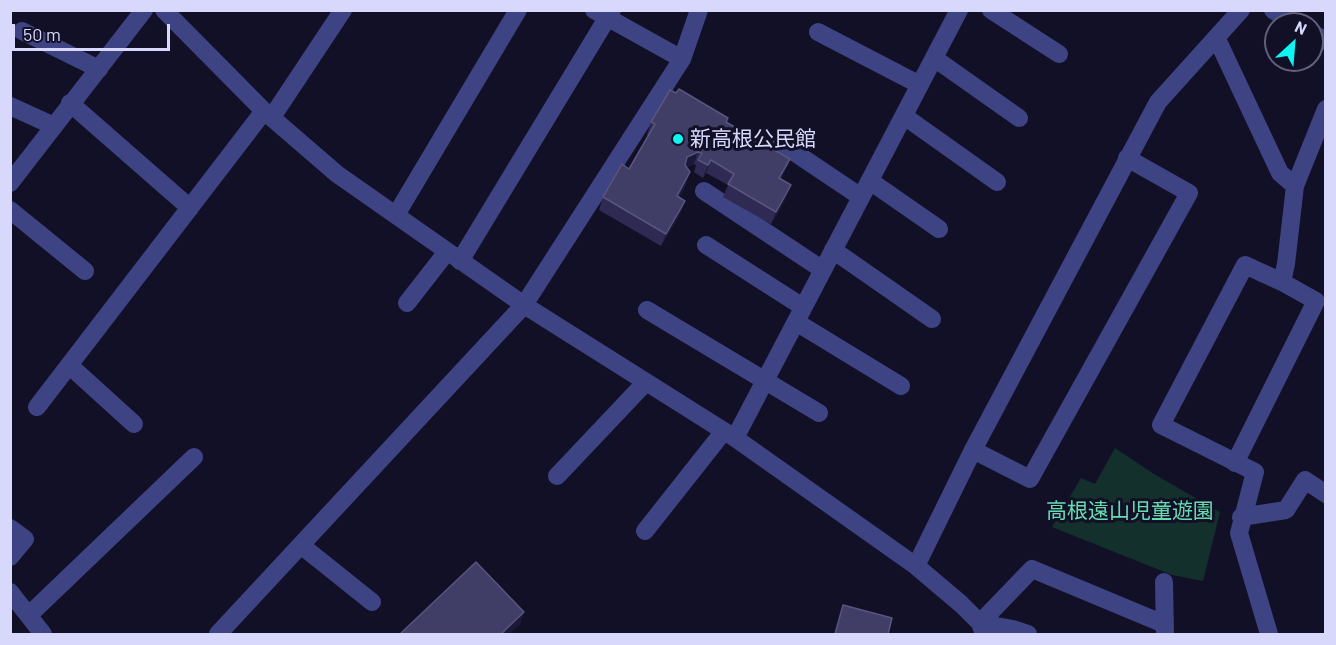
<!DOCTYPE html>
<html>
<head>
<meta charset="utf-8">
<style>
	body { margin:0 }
	#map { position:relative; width:1336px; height:645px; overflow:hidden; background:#121026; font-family:Barlow,sans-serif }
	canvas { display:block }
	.frame { position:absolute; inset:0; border:12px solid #d8d8fd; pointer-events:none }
	.north { position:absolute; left:1264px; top:12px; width:60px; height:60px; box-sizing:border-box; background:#121026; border:2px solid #61607c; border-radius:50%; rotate:26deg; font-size:16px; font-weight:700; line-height:24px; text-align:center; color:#d8d8fd }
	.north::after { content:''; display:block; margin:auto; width:21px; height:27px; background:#0cf5f1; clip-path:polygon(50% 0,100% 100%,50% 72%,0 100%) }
	.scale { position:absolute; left:12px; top:24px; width:158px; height:27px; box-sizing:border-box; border:3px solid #d8d8fd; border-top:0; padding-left:8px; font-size:18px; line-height:21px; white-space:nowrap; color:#d8d8fd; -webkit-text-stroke:4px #121026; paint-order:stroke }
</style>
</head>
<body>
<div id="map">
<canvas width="1336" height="645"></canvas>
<div class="frame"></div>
<div class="north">N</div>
<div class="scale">50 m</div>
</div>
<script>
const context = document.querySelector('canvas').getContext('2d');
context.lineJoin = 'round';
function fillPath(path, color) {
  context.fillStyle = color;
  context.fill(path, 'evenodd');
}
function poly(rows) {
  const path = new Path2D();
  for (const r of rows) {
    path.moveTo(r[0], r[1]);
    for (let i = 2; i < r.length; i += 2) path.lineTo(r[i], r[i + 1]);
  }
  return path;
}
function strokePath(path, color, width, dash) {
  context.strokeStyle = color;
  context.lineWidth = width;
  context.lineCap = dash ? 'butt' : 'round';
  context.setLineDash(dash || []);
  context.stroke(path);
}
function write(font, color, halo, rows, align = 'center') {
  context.font = font + ' Barlow,"Noto Sans JP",sans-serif';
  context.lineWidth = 6;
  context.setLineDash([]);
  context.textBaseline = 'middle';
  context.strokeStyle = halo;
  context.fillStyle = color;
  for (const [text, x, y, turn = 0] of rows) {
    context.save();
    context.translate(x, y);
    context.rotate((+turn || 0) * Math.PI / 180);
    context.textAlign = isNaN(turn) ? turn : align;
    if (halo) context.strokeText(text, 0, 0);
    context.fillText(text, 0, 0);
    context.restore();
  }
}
fillPath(poly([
	[1115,448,1154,474,1220,512,1203,581,1172,575,1052,527,1081,478,1095,484]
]), '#14302c');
strokePath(poly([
	[164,10,264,111,337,174,524,305,735,438,916,566,961,604,980,623,984,634],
	[594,10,682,59],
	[991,10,1059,54],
	[1273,10,1296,24],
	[22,31,99,69],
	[818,32,920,85],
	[1312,33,1326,41],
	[1217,39,1280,173,1295,186],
	[934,58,1019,118],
	[70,103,190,208],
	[10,106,54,126],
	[904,116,997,182],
	[272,117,343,10],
	[779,142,861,197],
	[870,181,939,229],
	[10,183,144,10],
	[704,191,823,270],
	[10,210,85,271],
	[396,215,518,10],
	[706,245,803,307],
	[833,250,932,319],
	[460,261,612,10],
	[407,303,446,253],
	[647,310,819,413],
	[796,322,901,386],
	[69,365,134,424],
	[37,407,264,111],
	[735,438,959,10],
	[973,450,1030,479,1189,193,1127,158],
	[1235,463,1316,301,1282,282,1286,264,1295,186,1326,109],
	[557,476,645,383],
	[1241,517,1286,510,1305,480,1326,494],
	[10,528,25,539,10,557],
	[645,531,724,431],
	[302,546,372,602],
	[916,566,973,450,1158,102,1241,10],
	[1164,582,1165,634],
	[10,592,43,634],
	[29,615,194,457],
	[980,623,1032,569,1164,624],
	[980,623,1013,629,1028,634],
	[218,634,524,305,682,59,699,10],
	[1269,634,1239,533,1255,472,1161,425,1245,265,1282,282]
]), '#3d4383', 18);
fillPath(poly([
	[651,122,726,122,785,171,781,179,786,198,771,224,723,197,728,185,706,173,703,178,694,172,696,165,694,164,687,167,686,185,679,197,685,201,680,214,661,246,599,210,603,197,629,169,648,136,647,135]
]), '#2e2a54');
fillPath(poly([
	[698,152,694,164,682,169,687,157],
	[790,159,785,171,774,191,779,178],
	[711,160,706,173,703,178,708,165],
	[690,172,686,185,672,209,677,196],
	[791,185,786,198,771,224,776,212],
	[685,201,680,214,661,246,666,234],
	[524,612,520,625,509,634,501,634]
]), '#1b183a');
const building = poly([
	[679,89,728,118,726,122,790,159,779,178,791,185,776,212,728,184,734,174,711,160,708,165,698,160,702,153,698,152,687,157,685,165,690,172,677,196,685,201,666,234,603,197,622,164,629,169,655,124,651,122,670,90,676,93,679,89],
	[476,562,524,612,501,634,400,634,476,562],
	[843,605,892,618,888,634,835,634,843,605]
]);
fillPath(building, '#403d66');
strokePath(building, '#58557e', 1.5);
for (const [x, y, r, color] of [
	[678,139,6,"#0cf5f1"]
]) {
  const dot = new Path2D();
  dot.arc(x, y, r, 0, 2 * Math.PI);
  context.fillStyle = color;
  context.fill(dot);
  strokePath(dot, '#121026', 2);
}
write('21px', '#d8d8fd', '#121026', [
	["新高根公民館",690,139]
], 'left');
write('21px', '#66dbb0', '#121026', [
	["高根遠山児童遊園",1130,511]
]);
</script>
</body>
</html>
